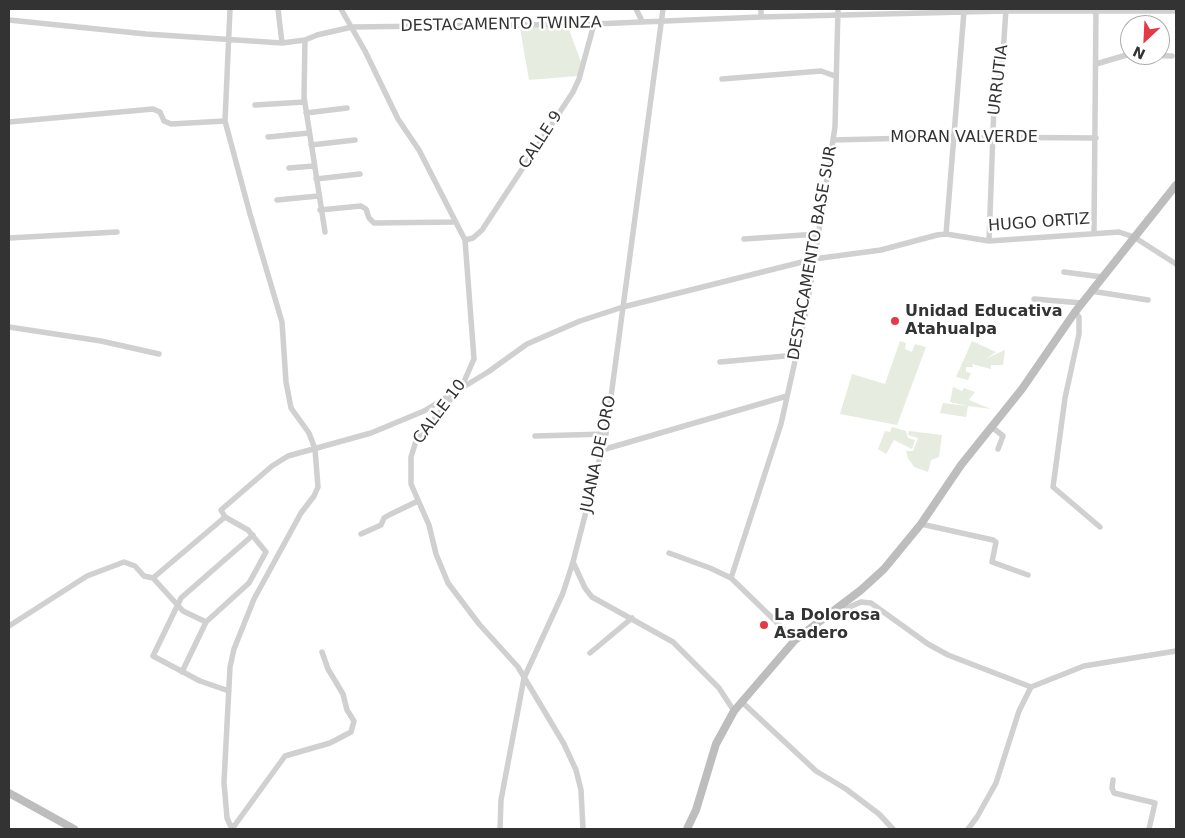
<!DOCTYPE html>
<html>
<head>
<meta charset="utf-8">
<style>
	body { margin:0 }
	#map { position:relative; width:1185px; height:838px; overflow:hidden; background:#fff; font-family:"DejaVu Sans",sans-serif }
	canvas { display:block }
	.frame { position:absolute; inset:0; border:10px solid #333; pointer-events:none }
	.north { position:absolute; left:1120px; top:15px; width:50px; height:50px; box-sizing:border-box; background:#fff; border:1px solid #adadad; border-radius:50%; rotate:205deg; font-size:14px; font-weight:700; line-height:20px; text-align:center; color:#333 }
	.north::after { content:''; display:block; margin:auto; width:18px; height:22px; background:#e63946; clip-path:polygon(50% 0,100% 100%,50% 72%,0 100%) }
</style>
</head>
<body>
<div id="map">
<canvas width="1185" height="838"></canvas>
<div class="frame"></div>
<div class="north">N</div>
</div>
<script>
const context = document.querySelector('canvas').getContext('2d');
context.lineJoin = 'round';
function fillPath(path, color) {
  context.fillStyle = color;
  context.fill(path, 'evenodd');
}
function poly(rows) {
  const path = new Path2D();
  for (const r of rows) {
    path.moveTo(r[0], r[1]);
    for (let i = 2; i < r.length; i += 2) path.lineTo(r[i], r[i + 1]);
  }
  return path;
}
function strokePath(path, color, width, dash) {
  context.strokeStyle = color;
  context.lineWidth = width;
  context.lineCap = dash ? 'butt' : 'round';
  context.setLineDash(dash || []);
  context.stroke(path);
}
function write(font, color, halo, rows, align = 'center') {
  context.font = font + ' "DejaVu Sans",sans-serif';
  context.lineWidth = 5;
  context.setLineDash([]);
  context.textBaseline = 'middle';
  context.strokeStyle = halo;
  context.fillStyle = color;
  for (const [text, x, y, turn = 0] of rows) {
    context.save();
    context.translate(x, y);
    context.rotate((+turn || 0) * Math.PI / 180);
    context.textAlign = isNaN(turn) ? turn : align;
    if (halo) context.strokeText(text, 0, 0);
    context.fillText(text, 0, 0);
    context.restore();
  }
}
fillPath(poly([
	[564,26,569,29,582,65,578,76,529,80,520,28],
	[900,341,906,343,905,349,912,352,915,344,926,347,897,425,840,414,852,374,885,384],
	[972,341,996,352,985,359,1005,350,1003,365,991,365,991,369,972,364,973,367,966,367,966,372,971,373,968,380,956,377],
	[953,387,962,391,964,388,975,392,969,400,991,409,968,406,966,417,940,413,943,403,967,406,950,402],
	[892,427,906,431,908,438,915,440,912,449,894,440,886,454,878,449,885,431,890,432],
	[909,431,942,435,939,457,931,460,928,472,914,467,908,458,906,451,913,451,918,438,908,435]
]), '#e6ecdf');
strokePath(poly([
	[230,9,225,121,250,214,282,322,286,382,291,408,309,433,315,449,318,487,314,496,301,513,254,599,234,649,230,667,224,782,227,818,232,829],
	[278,9,282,43],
	[341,9,365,51,398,119,419,150,465,240,474,359,462,386],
	[636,9,642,21],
	[761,9,761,17],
	[9,20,146,34,282,43,305,40,317,35,352,27,594,24,761,17,1005,11,1176,11],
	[305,40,304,97,325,232],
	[1145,55,1172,56],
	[1096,64,1130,54],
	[722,79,821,71,835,76],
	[255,105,304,102],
	[306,113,347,108],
	[9,122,153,109,160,112,164,121,171,124,225,121],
	[268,137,309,133],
	[833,140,954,137,1096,138],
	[311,145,355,140],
	[289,168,314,166],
	[316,179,360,174],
	[277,200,318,196],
	[320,210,361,206,366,209,369,218,374,223,454,222],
	[1094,232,1096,9],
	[946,234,964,11],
	[9,238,117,232],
	[744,239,818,234],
	[465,240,473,238,482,230,573,92,579,79,594,24],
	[989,241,994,106,1003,54,1006,9],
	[1064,272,1102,277],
	[1091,291,1148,300],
	[1034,299,1082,303],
	[1075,312,1079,317,1079,334,1065,398,1053,487,1100,527],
	[9,327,101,341,159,354],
	[720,362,796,355],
	[454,395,416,441,411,457,411,484,429,525,436,554,448,583,479,624,518,667,564,744,576,770,581,790,583,829],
	[992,427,1003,436,998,449],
	[535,436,606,434],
	[602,450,787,396],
	[921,524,993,540,996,542,992,562,1028,575],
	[361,534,381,525,384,518,389,515,418,501],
	[669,553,710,568,731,578],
	[573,562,585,588,592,597,673,642,719,688,734,711],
	[153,578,183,611,206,622],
	[836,609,845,609,861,602,871,603,928,644,948,655,1031,687,1084,666,1176,651],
	[9,626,87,576,124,562,135,566,144,576,153,578,225,517],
	[795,640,731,578,781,424,807,307,835,127,838,9],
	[590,653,632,618],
	[182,672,206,622,249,583,266,552,248,530,225,517,221,510,272,466,288,456,371,433,424,411,488,372,527,344,580,321,623,307,814,259,881,250,937,235,946,234,989,241,1119,232,1134,237,1176,264],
	[229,691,200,681,153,656,181,598,253,535],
	[742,702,816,771,846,789,879,814,893,829],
	[1113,780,1112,788,1114,793,1155,803,1149,829],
	[232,829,285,756,330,743,351,732,354,721,347,710,343,694,328,669,322,652],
	[500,829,501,800,524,678,563,593,573,562,606,434,663,9],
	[968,829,977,817,996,783,1019,711,1031,687]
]), '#d0d0d0', 5.5);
strokePath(poly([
	[9,793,74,829],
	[687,829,696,810,716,744,734,711,795,640,861,590,884,569,921,524,961,465,1022,389,1075,312,1176,185]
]), '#bdbdbd', 8);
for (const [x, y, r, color] of [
	[895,321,5,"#e63946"],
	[764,625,5,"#e63946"]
]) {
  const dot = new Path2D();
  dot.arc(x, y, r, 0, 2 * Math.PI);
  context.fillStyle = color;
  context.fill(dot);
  strokePath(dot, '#fff', 2);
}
write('16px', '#333', '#fff', [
	["DESTACAMENTO TWINZA",501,25,-1],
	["URRUTIA",999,80,-83],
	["MORAN VALVERDE",964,138],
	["CALLE 9",541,140,-57],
	["HUGO ORTIZ",1039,223,-4],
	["DESTACAMENTO BASE SUR",813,253,-80],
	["CALLE 10",440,412,-53],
	["JUANA DE ORO",599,454,-78]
]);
write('bold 16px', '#333', '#fff', [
	["Unidad Educativa",905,312],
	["Atahualpa",905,330],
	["La Dolorosa",774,616],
	["Asadero",774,634]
], 'left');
</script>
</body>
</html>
